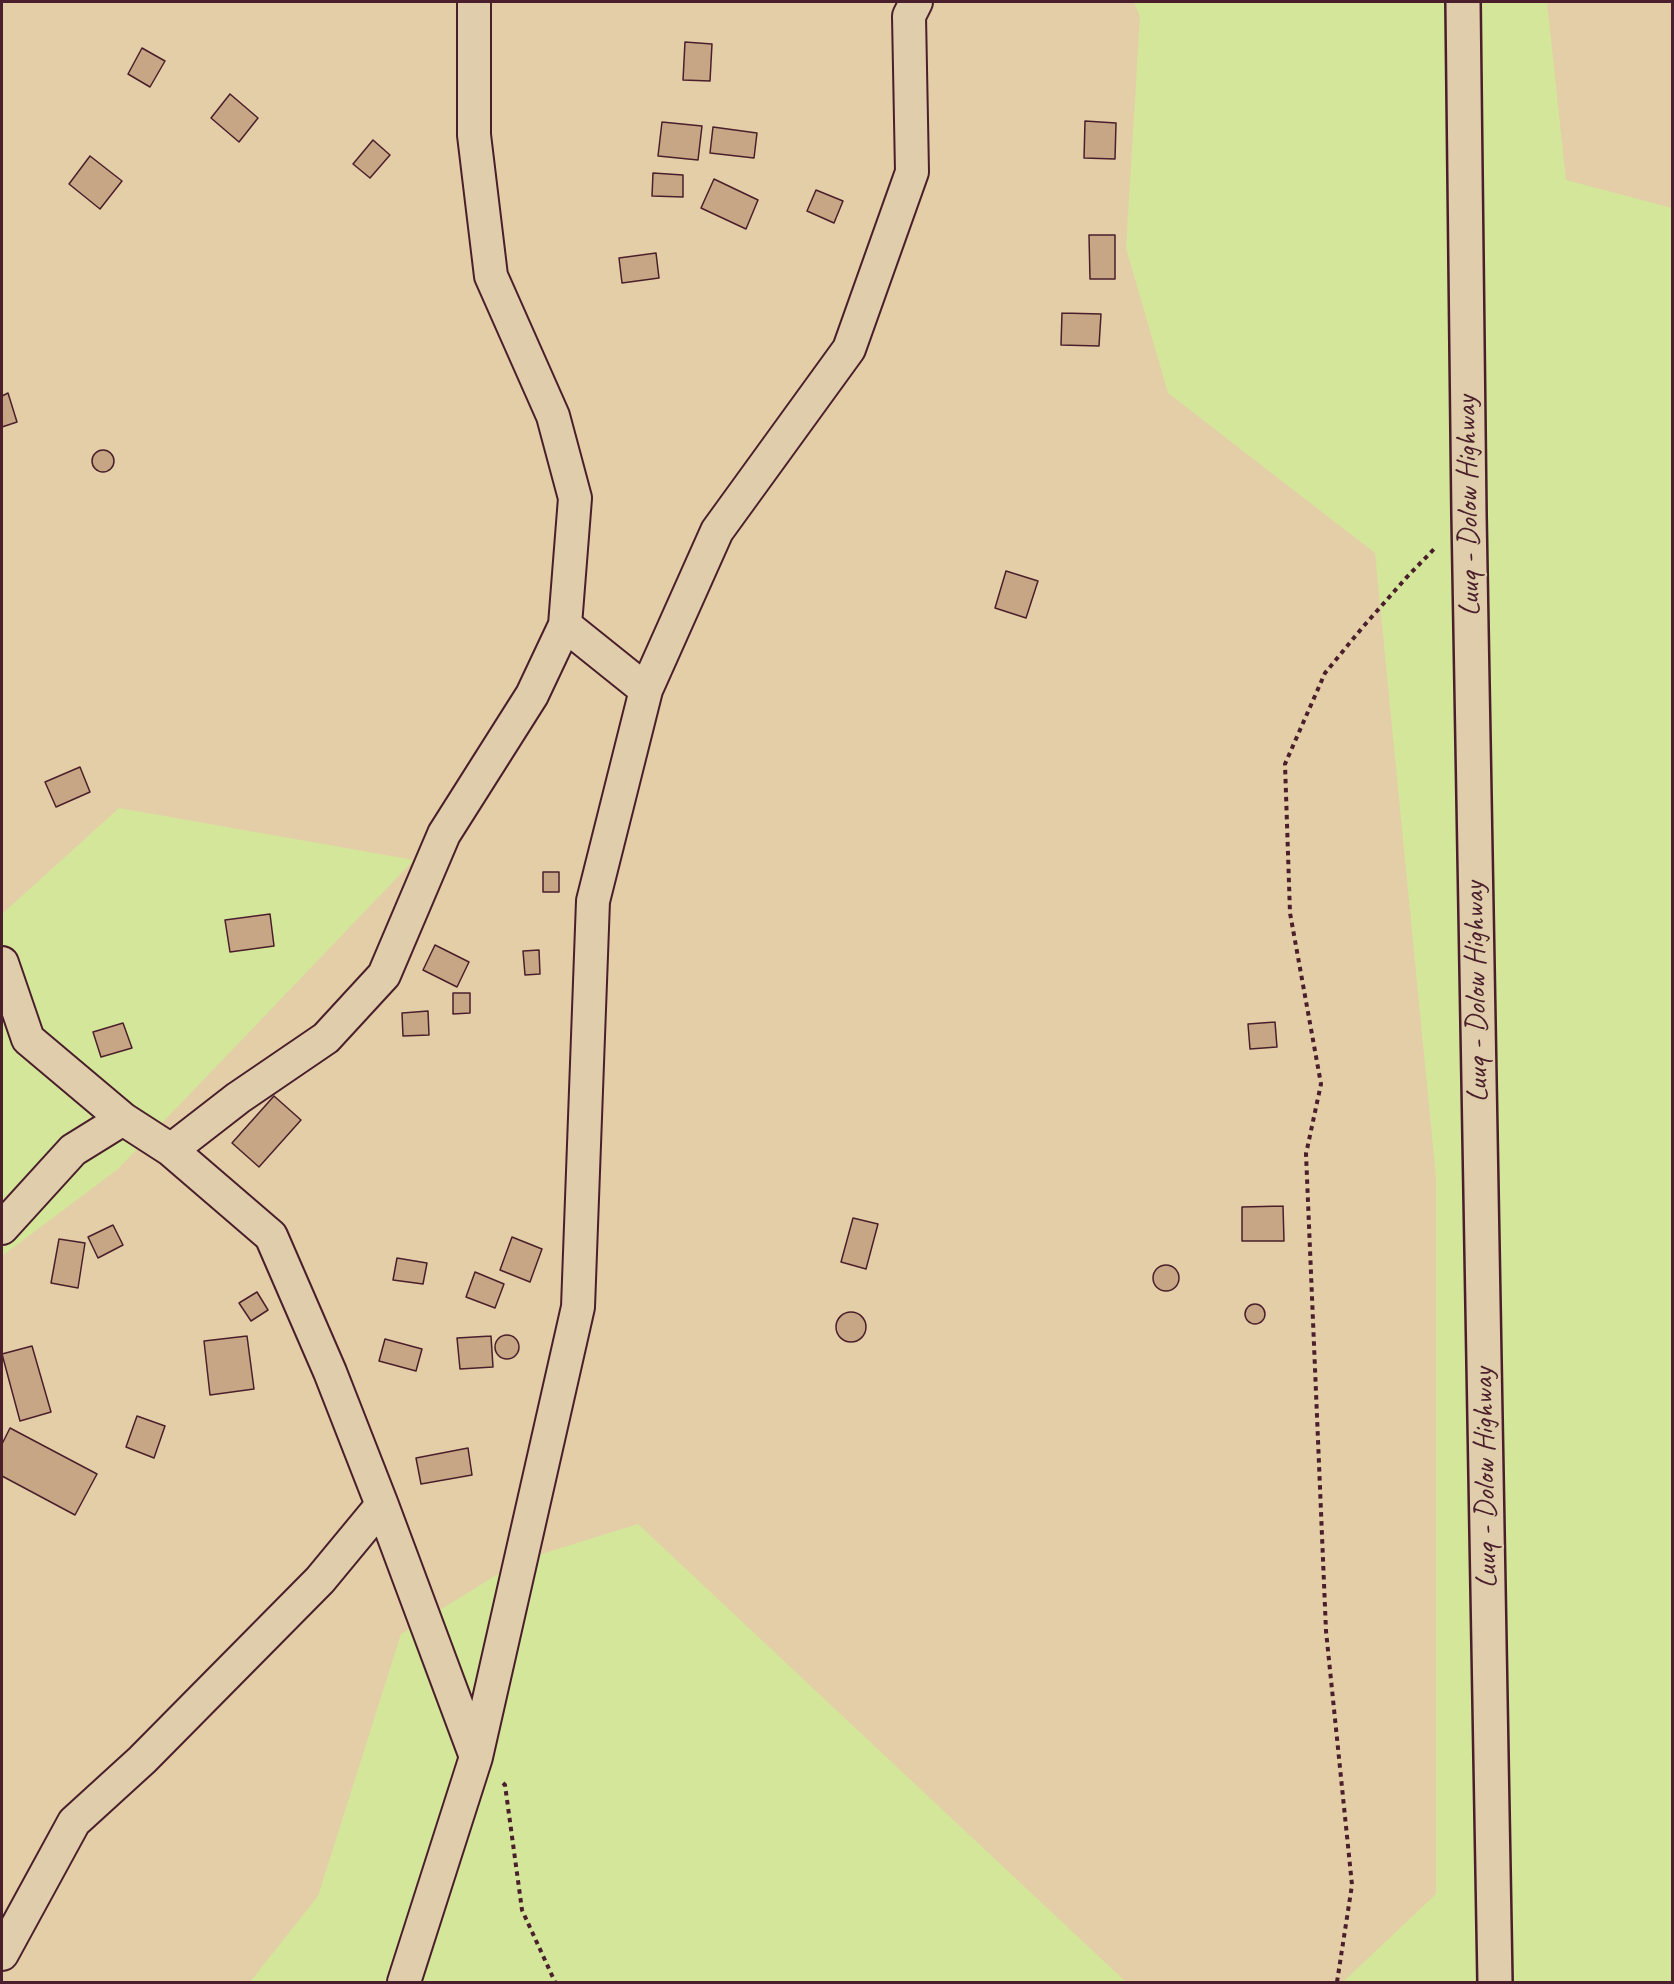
<!DOCTYPE html>
<html>
<head>
<meta charset="utf-8">
<style>
	body { margin:0 }
	#map { position:relative; width:1674px; height:1984px; overflow:hidden; background:#e4cea8; font-family:Caveat,sans-serif }
	canvas { display:block }
	.frame { position:absolute; inset:0; border:3px solid #4a1f2b; pointer-events:none }
</style>
</head>
<body>
<div id="map">
<canvas width="1674" height="1984"></canvas>
<div class="frame"></div>
</div>
<script>
const context = document.querySelector('canvas').getContext('2d');
context.lineJoin = 'round';
function fillPath(path, color) {
  context.fillStyle = color;
  context.fill(path, 'evenodd');
}
function poly(rows) {
  const path = new Path2D();
  for (const r of rows) {
    if (r.length === 3) {
      path.moveTo(r[0] + r[2], r[1]);
      path.arc(r[0], r[1], r[2], 0, 2 * Math.PI);
      continue;
    }
    path.moveTo(r[0], r[1]);
    for (let i = 2; i < r.length; i += 2) path.lineTo(r[i], r[i + 1]);
  }
  return path;
}
function strokePath(path, color, width, dash) {
  context.strokeStyle = color;
  context.lineWidth = width;
  context.lineCap = dash ? 'butt' : 'round';
  context.setLineDash(dash || []);
  context.stroke(path);
}
function write(font, color, halo, rows, align = 'center') {
  context.font = font + ' Caveat,sans-serif';
  context.lineWidth = 4.5;
  context.setLineDash([]);
  context.textBaseline = 'middle';
  context.strokeStyle = halo;
  context.fillStyle = color;
  for (const [text, x, y, turn = 0] of rows) {
    context.save();
    context.translate(x, y);
    context.rotate((+turn || 0) * Math.PI / 180);
    context.textAlign = isNaN(turn) ? turn : align;
    if (halo) context.strokeText(text, 0, 0);
    context.fillText(text, 0, 0);
    context.restore();
  }
}
fillPath(poly([
	[1134,2,1547,2,1566,180,1672,208,1672,1982,1343,1982,1436,1894,1436,1177,1375,553,1168,393,1126,248,1140,17],
	[119,808,414,860,118,1169,2,1256,2,914],
	[638,1524,1126,1982,250,1982,318,1896,401,1634,519,1561]
]), '#d3e69a');
const building = poly([
	[685,42,712,44,710,81,683,80,685,42],
	[142,48,165,61,150,87,128,74,142,48],
	[230,94,258,118,239,142,211,118,230,94],
	[1085,121,1116,123,1115,159,1084,158,1085,121],
	[662,122,702,126,698,160,658,156,662,122],
	[713,127,757,133,754,158,710,153,713,127],
	[373,140,390,155,370,178,353,164,373,140],
	[90,156,122,181,100,209,69,184,90,156],
	[653,173,683,175,683,197,652,196,653,173],
	[714,179,758,200,746,229,701,208,714,179],
	[816,190,843,201,834,223,807,211,816,190],
	[1089,235,1115,235,1115,279,1090,279,1089,235],
	[656,253,659,278,622,283,619,258,656,253],
	[1062,313,1101,314,1099,346,1061,345,1062,313],
	[8,393,17,422,2,427,2,396,8,393],
	[103,461,11],
	[1006,571,1038,581,1026,618,995,608,1006,571],
	[80,767,90,792,56,807,45,782,80,767],
	[543,872,559,872,559,892,543,892,543,872],
	[270,914,274,946,230,952,225,920,270,914],
	[435,945,469,962,457,987,423,970,435,945],
	[539,950,540,974,525,975,523,951,539,950],
	[453,993,470,993,470,1013,453,1014,453,993],
	[428,1011,429,1035,403,1036,402,1013,428,1011],
	[1275,1022,1277,1047,1250,1049,1248,1024,1275,1022],
	[123,1023,132,1048,101,1057,93,1032,123,1023],
	[274,1096,301,1120,259,1167,232,1143,274,1096],
	[1283,1206,1284,1241,1242,1241,1242,1207,1283,1206],
	[853,1218,878,1224,866,1269,841,1262,853,1218],
	[113,1225,123,1245,98,1258,88,1237,113,1225],
	[512,1237,542,1249,530,1282,500,1270,512,1237],
	[59,1239,85,1243,78,1288,51,1283,59,1239],
	[397,1258,427,1263,423,1284,393,1280,397,1258],
	[1166,1278,13],
	[475,1272,504,1284,495,1308,466,1297,475,1272],
	[257,1292,268,1310,251,1321,239,1303,257,1292],
	[1255,1314,10],
	[851,1327,15],
	[507,1347,12],
	[247,1336,254,1389,210,1395,204,1341,247,1336],
	[491,1336,493,1367,460,1369,457,1338,491,1336],
	[385,1339,422,1349,416,1371,379,1361,385,1339],
	[32,1346,51,1412,20,1421,2,1354,32,1346],
	[137,1416,165,1426,154,1458,126,1447,137,1416],
	[10,1428,97,1474,75,1515,2,1476,2,1444,10,1428],
	[468,1448,472,1475,421,1484,416,1458,468,1448]
]);
fillPath(building, '#c6a684');
strokePath(building, '#4a1f2b', 1.5);
const minor = poly([
	[565,625,646,690],
	[2,963,28,1039,123,1119,171,1150,271,1236,330,1372,382,1505,476,1757],
	[171,1150,238,1098,326,1038,384,975,444,834,532,695,565,625,575,498,553,416,491,276,474,135,474,2],
	[2,1228,73,1150,123,1119],
	[2,1954,74,1822,142,1760,320,1580,382,1505],
	[404,1982,476,1757,578,1307,593,901,646,690,717,531,849,349,912,172,909,16,916,2]
]);
const primary = poly([
	[1463,2,1469,515,1495,1982]
]);
strokePath(minor, '#4a1f2b', 36);
strokePath(primary, '#4a1f2b', 38);
strokePath(poly([
	[503,1783,505,1785,522,1910,555,1982],
	[1337,1982,1352,1885,1326,1631,1306,1154,1321,1084,1290,913,1285,764,1325,673,1362,628,1406,578,1434,549]
]), '#4a1f2b', 4, [4.5, 4.5]);
strokePath(minor, '#e0cdab', 32);
strokePath(primary, '#e0cdab', 33);
write('30px', '#4a1f2b', '#e0cdab', [
	["Luuq - Dolow Highway",1469,506,-91],
	["Luuq - Dolow Highway",1477,992,-91],
	["Luuq - Dolow Highway",1486,1478,-91]
]);
</script>
</body>
</html>
